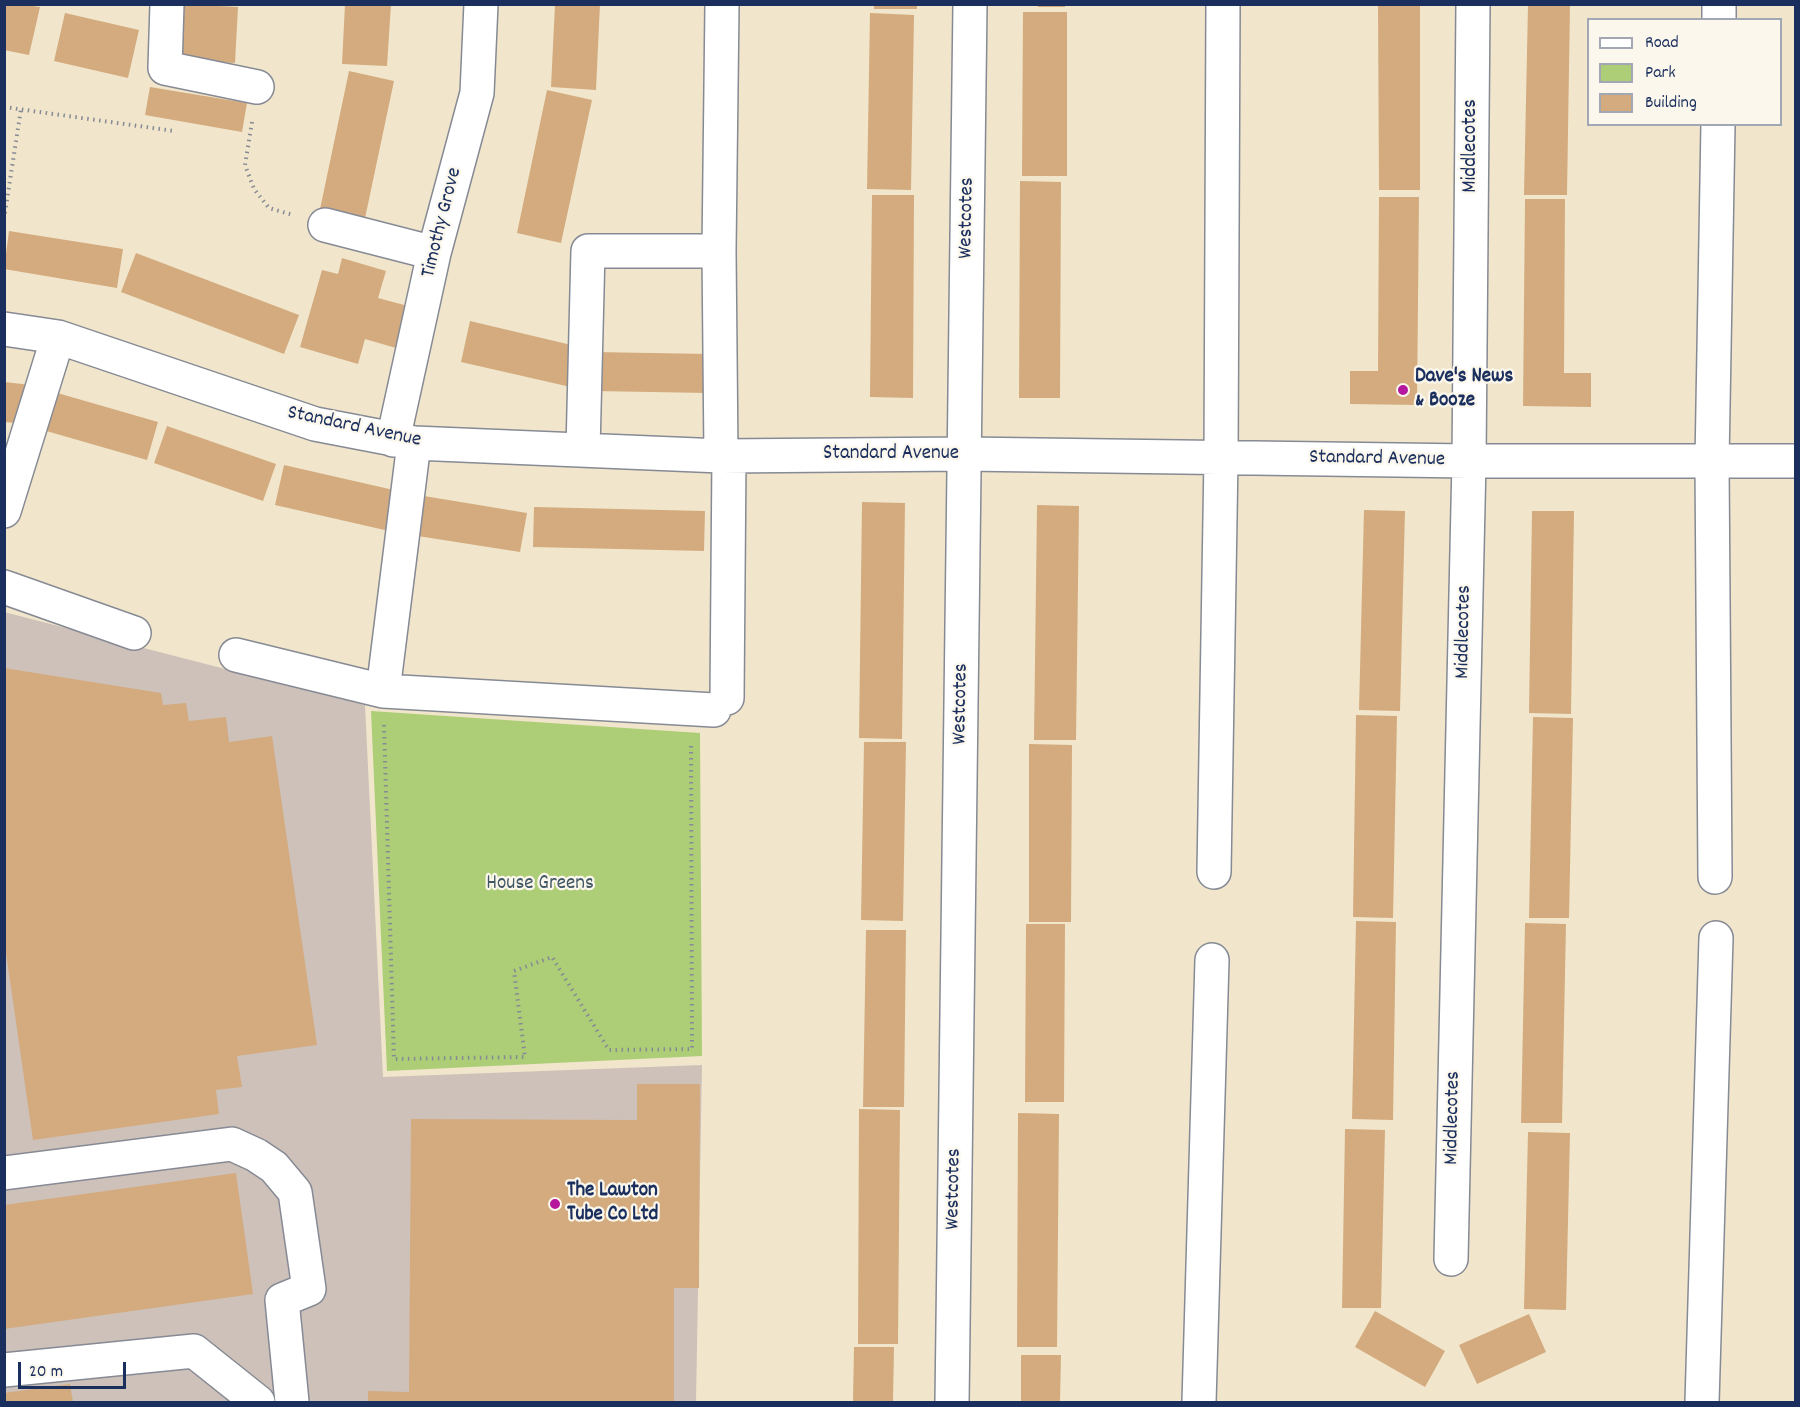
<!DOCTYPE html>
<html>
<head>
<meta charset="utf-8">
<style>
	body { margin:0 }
	#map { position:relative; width:1800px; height:1407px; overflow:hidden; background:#f1e6cb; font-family:Dekko,sans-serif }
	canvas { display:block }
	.frame { position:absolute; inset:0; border:6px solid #1b2f5e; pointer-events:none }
	.legend { position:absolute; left:1587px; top:18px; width:195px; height:108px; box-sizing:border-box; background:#fbf7ec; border:2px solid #a1a7b3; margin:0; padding:8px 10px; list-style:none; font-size:18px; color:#1b2f5e }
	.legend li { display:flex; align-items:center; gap:12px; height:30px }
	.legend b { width:30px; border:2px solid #a1a7b3 }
	.scale { position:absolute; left:18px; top:1362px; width:108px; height:27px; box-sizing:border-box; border:3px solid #1b2f5e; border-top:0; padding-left:8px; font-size:18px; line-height:21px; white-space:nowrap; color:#1b2f5e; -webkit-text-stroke:4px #fbf7ec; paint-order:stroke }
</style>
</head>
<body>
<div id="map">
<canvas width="1800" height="1407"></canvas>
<div class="frame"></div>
<ul class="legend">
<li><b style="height:8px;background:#fff"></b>Road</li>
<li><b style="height:16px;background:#adce77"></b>Park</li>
<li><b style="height:16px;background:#d3ab7f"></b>Building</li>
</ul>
<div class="scale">20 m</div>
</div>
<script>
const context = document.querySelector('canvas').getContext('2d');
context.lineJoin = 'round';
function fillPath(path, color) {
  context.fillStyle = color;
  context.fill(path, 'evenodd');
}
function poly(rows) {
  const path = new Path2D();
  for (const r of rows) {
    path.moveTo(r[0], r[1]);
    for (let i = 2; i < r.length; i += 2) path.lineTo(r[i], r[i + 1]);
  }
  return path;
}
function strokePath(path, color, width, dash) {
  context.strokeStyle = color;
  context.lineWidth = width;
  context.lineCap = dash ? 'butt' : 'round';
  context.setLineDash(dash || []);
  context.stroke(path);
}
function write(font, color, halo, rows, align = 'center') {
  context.font = font + ' Dekko,sans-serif';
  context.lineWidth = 4.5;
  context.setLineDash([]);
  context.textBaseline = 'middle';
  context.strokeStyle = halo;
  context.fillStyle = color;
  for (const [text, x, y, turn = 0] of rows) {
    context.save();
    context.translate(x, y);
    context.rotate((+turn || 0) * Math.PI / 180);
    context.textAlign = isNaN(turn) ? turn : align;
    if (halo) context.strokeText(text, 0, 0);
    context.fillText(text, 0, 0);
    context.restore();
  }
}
fillPath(poly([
	[4,612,365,705,383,1077,702,1065,696,1402,5,1402]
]), '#cec1ba');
fillPath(poly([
	[371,711,700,733,702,1056,387,1071]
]), '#adce77');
fillPath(poly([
	[181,4,238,7,235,63,178,60],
	[345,4,391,4,387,66,342,64],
	[555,4,600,4,596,90,551,87],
	[1378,4,1420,4,1420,190,1379,190],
	[4,5,26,5,40,7,29,55,4,50],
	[874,5,917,5,917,9,874,9],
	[1038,5,1065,5,1065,7,1038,7],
	[1528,5,1570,5,1567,195,1524,195],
	[1023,12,1067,12,1067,176,1022,176],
	[65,13,139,30,128,78,54,61],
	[870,13,914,15,911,190,867,189],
	[349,71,394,81,364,223,319,214],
	[150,87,247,103,242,132,145,115],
	[547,90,592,100,561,243,517,233],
	[1020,181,1061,182,1060,398,1019,398],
	[872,195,914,195,913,398,870,397],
	[1379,197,1419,197,1417,405,1350,404,1350,371,1378,371],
	[1525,199,1565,199,1564,373,1591,373,1591,407,1523,406],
	[9,231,123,249,117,288,4,269],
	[136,253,299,315,284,354,121,292],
	[342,258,386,271,378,298,408,306,396,348,365,339,358,364,300,347,322,270,338,274],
	[470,321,584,348,575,388,461,362],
	[594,352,709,354,708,393,593,391],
	[4,382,31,385,27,424,4,422],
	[47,390,158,422,147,460,36,428],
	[167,426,276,464,263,501,154,463],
	[284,465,398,491,389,531,275,505],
	[412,494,527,513,520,552,405,534],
	[862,502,905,503,902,739,859,738],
	[1037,505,1079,506,1076,740,1034,740],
	[534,507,705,511,704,551,533,547],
	[1364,510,1405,511,1400,711,1359,710],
	[1532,511,1574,511,1571,714,1529,713],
	[4,668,161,693,163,705,186,703,189,721,226,717,229,742,272,736,317,1045,237,1056,242,1087,216,1090,219,1114,33,1140,4,939],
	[1356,715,1397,716,1393,918,1353,917],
	[1533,717,1573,718,1569,918,1529,918],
	[864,742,906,742,903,921,861,920],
	[1029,744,1072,745,1071,922,1029,922],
	[1356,921,1396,922,1393,1120,1352,1119],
	[1525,923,1566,924,1562,1123,1521,1123],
	[1026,924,1065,924,1064,1102,1025,1102],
	[866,930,906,930,904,1107,863,1107],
	[637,1084,700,1084,699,1288,674,1288,674,1402,368,1402,368,1391,409,1392,411,1119,637,1120],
	[859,1109,900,1110,898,1344,858,1344],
	[1018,1113,1059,1114,1057,1347,1017,1347],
	[1345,1129,1385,1130,1381,1308,1342,1308],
	[1528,1132,1570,1133,1566,1310,1524,1309],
	[236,1173,253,1294,4,1329,4,1205],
	[1375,1311,1445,1351,1425,1387,1355,1347],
	[1529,1314,1546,1352,1477,1384,1459,1345],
	[854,1347,894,1347,893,1402,853,1402],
	[1021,1355,1061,1355,1060,1402,1021,1402],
	[70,1384,73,1402,4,1402,4,1393]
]), '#d3ab7f');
const minor = poly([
	[167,4,165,68,257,87],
	[1719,20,1719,4],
	[325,225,434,253],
	[4,329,58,337,315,424,414,443,721,456,965,454,1469,461,1796,461],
	[393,440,434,253,477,93,481,4],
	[583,449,588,251,719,251],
	[721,456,719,251,722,4],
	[4,511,58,337],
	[4,587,134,633],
	[236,655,383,691,714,710],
	[383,691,414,443],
	[727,698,729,456],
	[1214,872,1221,458,1223,4],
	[1715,877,1712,462,1718,124],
	[4,1173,232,1144,256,1155,274,1167,295,1192,309,1289,282,1300,292,1402],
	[1451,1259,1469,461,1473,4],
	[4,1370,194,1351,258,1402],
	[952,1402,970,4],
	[1199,1402,1212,960],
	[1702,1402,1716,938]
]);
strokePath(minor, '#868a94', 36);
strokePath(poly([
	[4,107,174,131],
	[252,122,245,165,254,189,269,208,293,215],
	[4,219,21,109],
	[384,725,394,1059,525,1057,514,971,552,957,609,1050,692,1049,691,745]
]), '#868a94', 4, [1.5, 4.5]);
strokePath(minor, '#fff', 33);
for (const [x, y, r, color] of [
	[1403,390,6,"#b5179e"],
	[555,1204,6,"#b5179e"]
]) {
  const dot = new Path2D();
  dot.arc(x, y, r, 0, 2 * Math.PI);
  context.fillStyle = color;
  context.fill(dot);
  strokePath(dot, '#fbf7ec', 2);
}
write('21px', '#1b2f5e', '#fbf7ec', [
	["Middlecotes",1472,146,-90],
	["Westcotes",968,218,-89],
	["Timothy Grove",443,223,-76],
	["Standard Avenue",354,428,12],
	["Standard Avenue",891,455],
	["Standard Avenue",1377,460,1],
	["Middlecotes",1465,632,-89],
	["Westcotes",962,704,-89],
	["Middlecotes",1454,1118,-89],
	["Westcotes",955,1189,-89]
]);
write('bold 21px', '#1b2f5e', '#fbf7ec', [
	["Dave's News",1415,378],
	["& Booze",1415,402],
	["The Lawton",567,1192],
	["Tube Co Ltd",567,1216]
], 'left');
write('21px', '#405764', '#fbf7ec', [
	["House Greens",540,885]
]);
</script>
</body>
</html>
